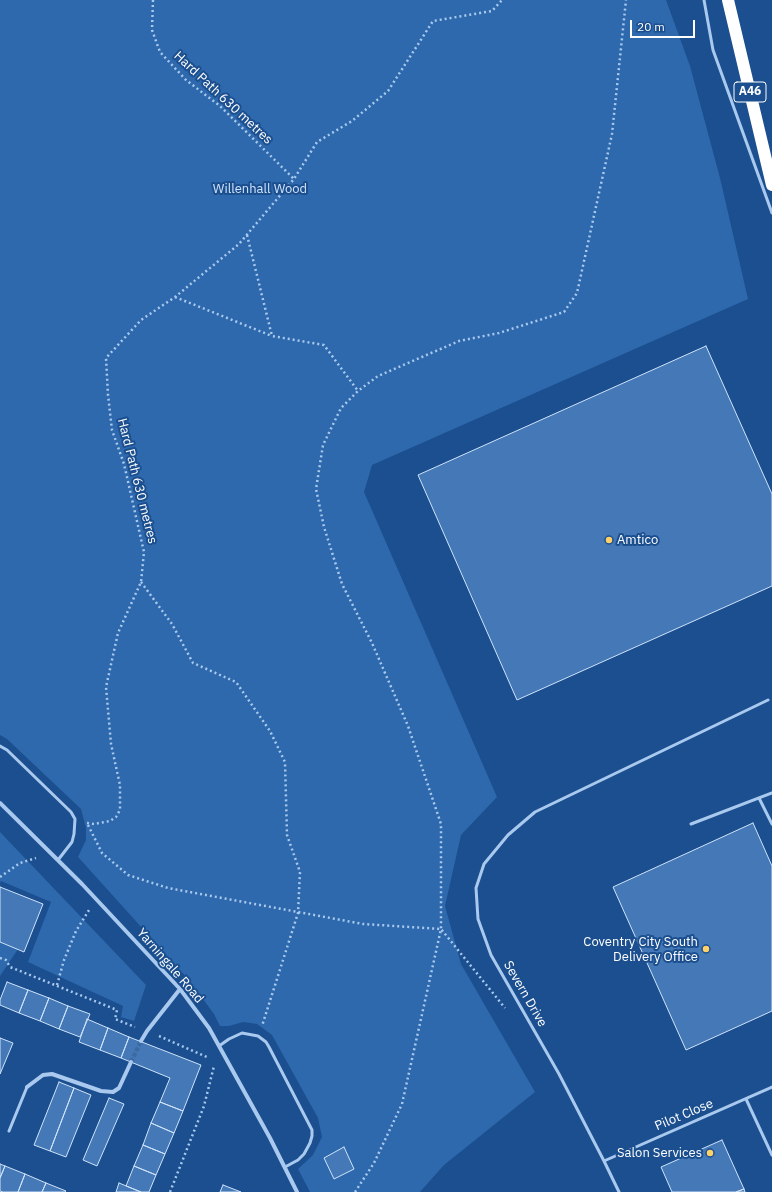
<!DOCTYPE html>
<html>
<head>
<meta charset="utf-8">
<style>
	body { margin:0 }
	#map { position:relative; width:772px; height:1192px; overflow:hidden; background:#1b4f8f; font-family:"IBM Plex Sans",sans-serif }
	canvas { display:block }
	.scale { position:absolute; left:630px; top:20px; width:65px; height:18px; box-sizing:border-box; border:2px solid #fff; border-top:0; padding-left:5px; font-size:12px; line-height:14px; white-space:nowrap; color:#fff; -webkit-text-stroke:3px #1b4f8f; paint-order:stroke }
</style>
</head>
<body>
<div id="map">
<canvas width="772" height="1192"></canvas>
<div class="scale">20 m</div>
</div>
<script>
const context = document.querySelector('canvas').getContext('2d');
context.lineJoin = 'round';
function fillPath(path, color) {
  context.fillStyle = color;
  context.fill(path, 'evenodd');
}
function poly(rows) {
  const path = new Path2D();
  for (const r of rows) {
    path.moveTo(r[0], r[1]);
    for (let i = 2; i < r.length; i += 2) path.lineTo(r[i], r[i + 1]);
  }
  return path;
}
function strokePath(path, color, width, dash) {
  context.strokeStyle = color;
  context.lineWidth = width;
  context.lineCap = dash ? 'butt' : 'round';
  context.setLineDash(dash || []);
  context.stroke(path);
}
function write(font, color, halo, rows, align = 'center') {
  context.font = font + ' "IBM Plex Sans",sans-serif';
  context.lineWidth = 4;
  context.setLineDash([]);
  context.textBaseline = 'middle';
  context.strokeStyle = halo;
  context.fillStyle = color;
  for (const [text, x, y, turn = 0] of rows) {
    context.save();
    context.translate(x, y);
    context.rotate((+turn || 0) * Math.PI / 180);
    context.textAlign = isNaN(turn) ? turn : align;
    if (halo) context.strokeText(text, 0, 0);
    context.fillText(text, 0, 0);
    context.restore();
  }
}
fillPath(poly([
	[0,0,666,0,690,66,720,178,748,299,372,465,364,492,497,797,461,835,445,906,461,964,535,1092,444,1165,420,1192,310,1192,298,1169,313,1155,322,1137,318,1118,272,1035,257,1024,243,1022,229,1026,220,1026,214,1014,189,980,78,857,86,840,86,828,81,809,7,739,0,735],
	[0,832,146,985,134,1021,121,1017,123,1006,28,962,51,902,1,881,0,883],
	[0,942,18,949,0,976]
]), '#2e69ad');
const building = poly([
	[706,346,772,494,772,586,517,700,418,475,706,346],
	[753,823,772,866,772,1011,686,1050,613,887,753,823],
	[0,887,43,904,24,952,0,942,0,887],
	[7,982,28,990,19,1013,0,1005,0,1000,7,982],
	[28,990,49,998,40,1021,19,1013,28,990],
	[49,998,68,1006,59,1029,40,1021,49,998],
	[68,1006,90,1014,80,1037,59,1029,68,1006],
	[87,1019,108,1028,100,1050,79,1042,87,1019],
	[108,1028,129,1037,121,1058,100,1050,108,1028],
	[129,1037,201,1065,183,1111,160,1102,170,1078,121,1058,129,1037],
	[0,1038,13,1043,0,1074,0,1038],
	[59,1082,74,1088,50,1151,34,1145,59,1082],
	[74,1088,91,1095,66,1157,50,1151,74,1088],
	[109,1098,124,1104,97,1166,83,1160,109,1098],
	[160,1102,183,1111,174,1133,151,1123,160,1102],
	[151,1123,174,1133,165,1154,143,1145,151,1123],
	[722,1140,744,1189,736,1192,672,1192,661,1167,722,1140],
	[143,1145,165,1154,156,1175,134,1166,143,1145],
	[344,1147,354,1169,334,1179,324,1158,344,1147],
	[0,1164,5,1166,0,1178,0,1164],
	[5,1166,25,1174,18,1192,3,1192,0,1191,0,1178,5,1166],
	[134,1166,156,1175,149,1192,141,1192,126,1186,134,1166],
	[25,1174,46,1183,42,1192,18,1192,25,1174],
	[46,1183,66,1191,65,1192,42,1192,46,1183],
	[119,1183,141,1192,116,1192,119,1183],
	[223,1185,241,1192,220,1192,223,1185],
	[744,1189,745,1192,736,1192,744,1189]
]);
fillPath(building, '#4478b7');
strokePath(building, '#cfe3fa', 1);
strokePath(poly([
	[131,1062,141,1041]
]), '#3d69a0', 4, [4, 2]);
strokePath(poly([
	[153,0,152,30,160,52,186,80,220,106,294,179],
	[247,235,272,336,324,345,358,391],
	[175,297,272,336],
	[141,582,172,624,193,663,236,682,270,731,285,762,287,835,300,872,298,913,262,1026],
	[87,823,94,824,110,821,116,817,120,810,120,785,111,744,106,687,118,633,141,582,144,552,124,464,112,430,108,395,106,358,141,320,175,297,239,244,294,179,317,142,352,121,388,91,433,21,492,11,502,0],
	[88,825,102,853,128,875,168,888,363,924,441,929,505,1008],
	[0,877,20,863,36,858],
	[0,958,6,960,10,967,117,1010,115,1019,135,1027],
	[57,985,64,960,76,931,89,910],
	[159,1036,209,1058],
	[170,1192,204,1106,214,1066],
	[355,1192,374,1163,402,1104,441,929,441,824,408,726,372,643,342,584,324,527,316,489,323,445,341,408,358,391,378,376,459,341,499,333,564,312,577,293,612,134,626,0]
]), '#a9c9ee', 2.5, [2, 3]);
strokePath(poly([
	[704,0,713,50,772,213],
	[0,746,7,750,71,812,75,819,74,834,72,842,58,860],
	[759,798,772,824],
	[691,824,772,793],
	[219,1046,229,1039,242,1033,258,1036,266,1042,269,1047,312,1130,312,1136,310,1143,304,1154,298,1160,285,1167],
	[746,1099,772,1155],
	[9,1131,27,1087],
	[604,1161,772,1087],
	[619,1192,604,1161,559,1074,491,955,478,919,476,888,484,864,508,835,535,812,768,700]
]), '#a9c9ee', 3);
strokePath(poly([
	[0,803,82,884,180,989,209,1028,219,1046,270,1138,297,1192],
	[141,1041,147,1031,180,989],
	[27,1087,43,1075,52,1074,101,1091,113,1092,119,1088,131,1062]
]), '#a9c9ee', 4);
strokePath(poly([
	[728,0,772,185]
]), '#fff', 12);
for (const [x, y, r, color] of [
	[609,540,4,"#ffd166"],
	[706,949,4,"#ffd166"],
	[710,1153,4,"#ffd166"]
]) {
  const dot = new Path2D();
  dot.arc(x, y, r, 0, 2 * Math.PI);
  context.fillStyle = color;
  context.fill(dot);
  strokePath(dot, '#1b4f8f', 1.5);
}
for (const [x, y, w] of [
	[750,92,32]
]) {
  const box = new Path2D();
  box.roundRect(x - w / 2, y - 10, w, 20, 3);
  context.fillStyle = '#1b4f8f';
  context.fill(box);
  strokePath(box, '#fff', 1);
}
write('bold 12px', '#fff', null, [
	["A46",750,92]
]);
write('13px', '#fff', '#1b4f8f', [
	["Hard Path 630 metres",223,98,43],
	["Hard Path 630 metres",137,481,76],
	["Yarningale Road",170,966,49],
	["Severn Drive",525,994,60],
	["Pilot Close",684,1115,-23]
]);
write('13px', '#cfe3fa', '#1b4f8f', [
	["Willenhall Wood",260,189]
]);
write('13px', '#fff', '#1b4f8f', [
	["Amtico",617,540,"left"],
	["Coventry City South",698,942],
	["Delivery Office",698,957],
	["Salon Services",702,1153]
], 'right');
</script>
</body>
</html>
